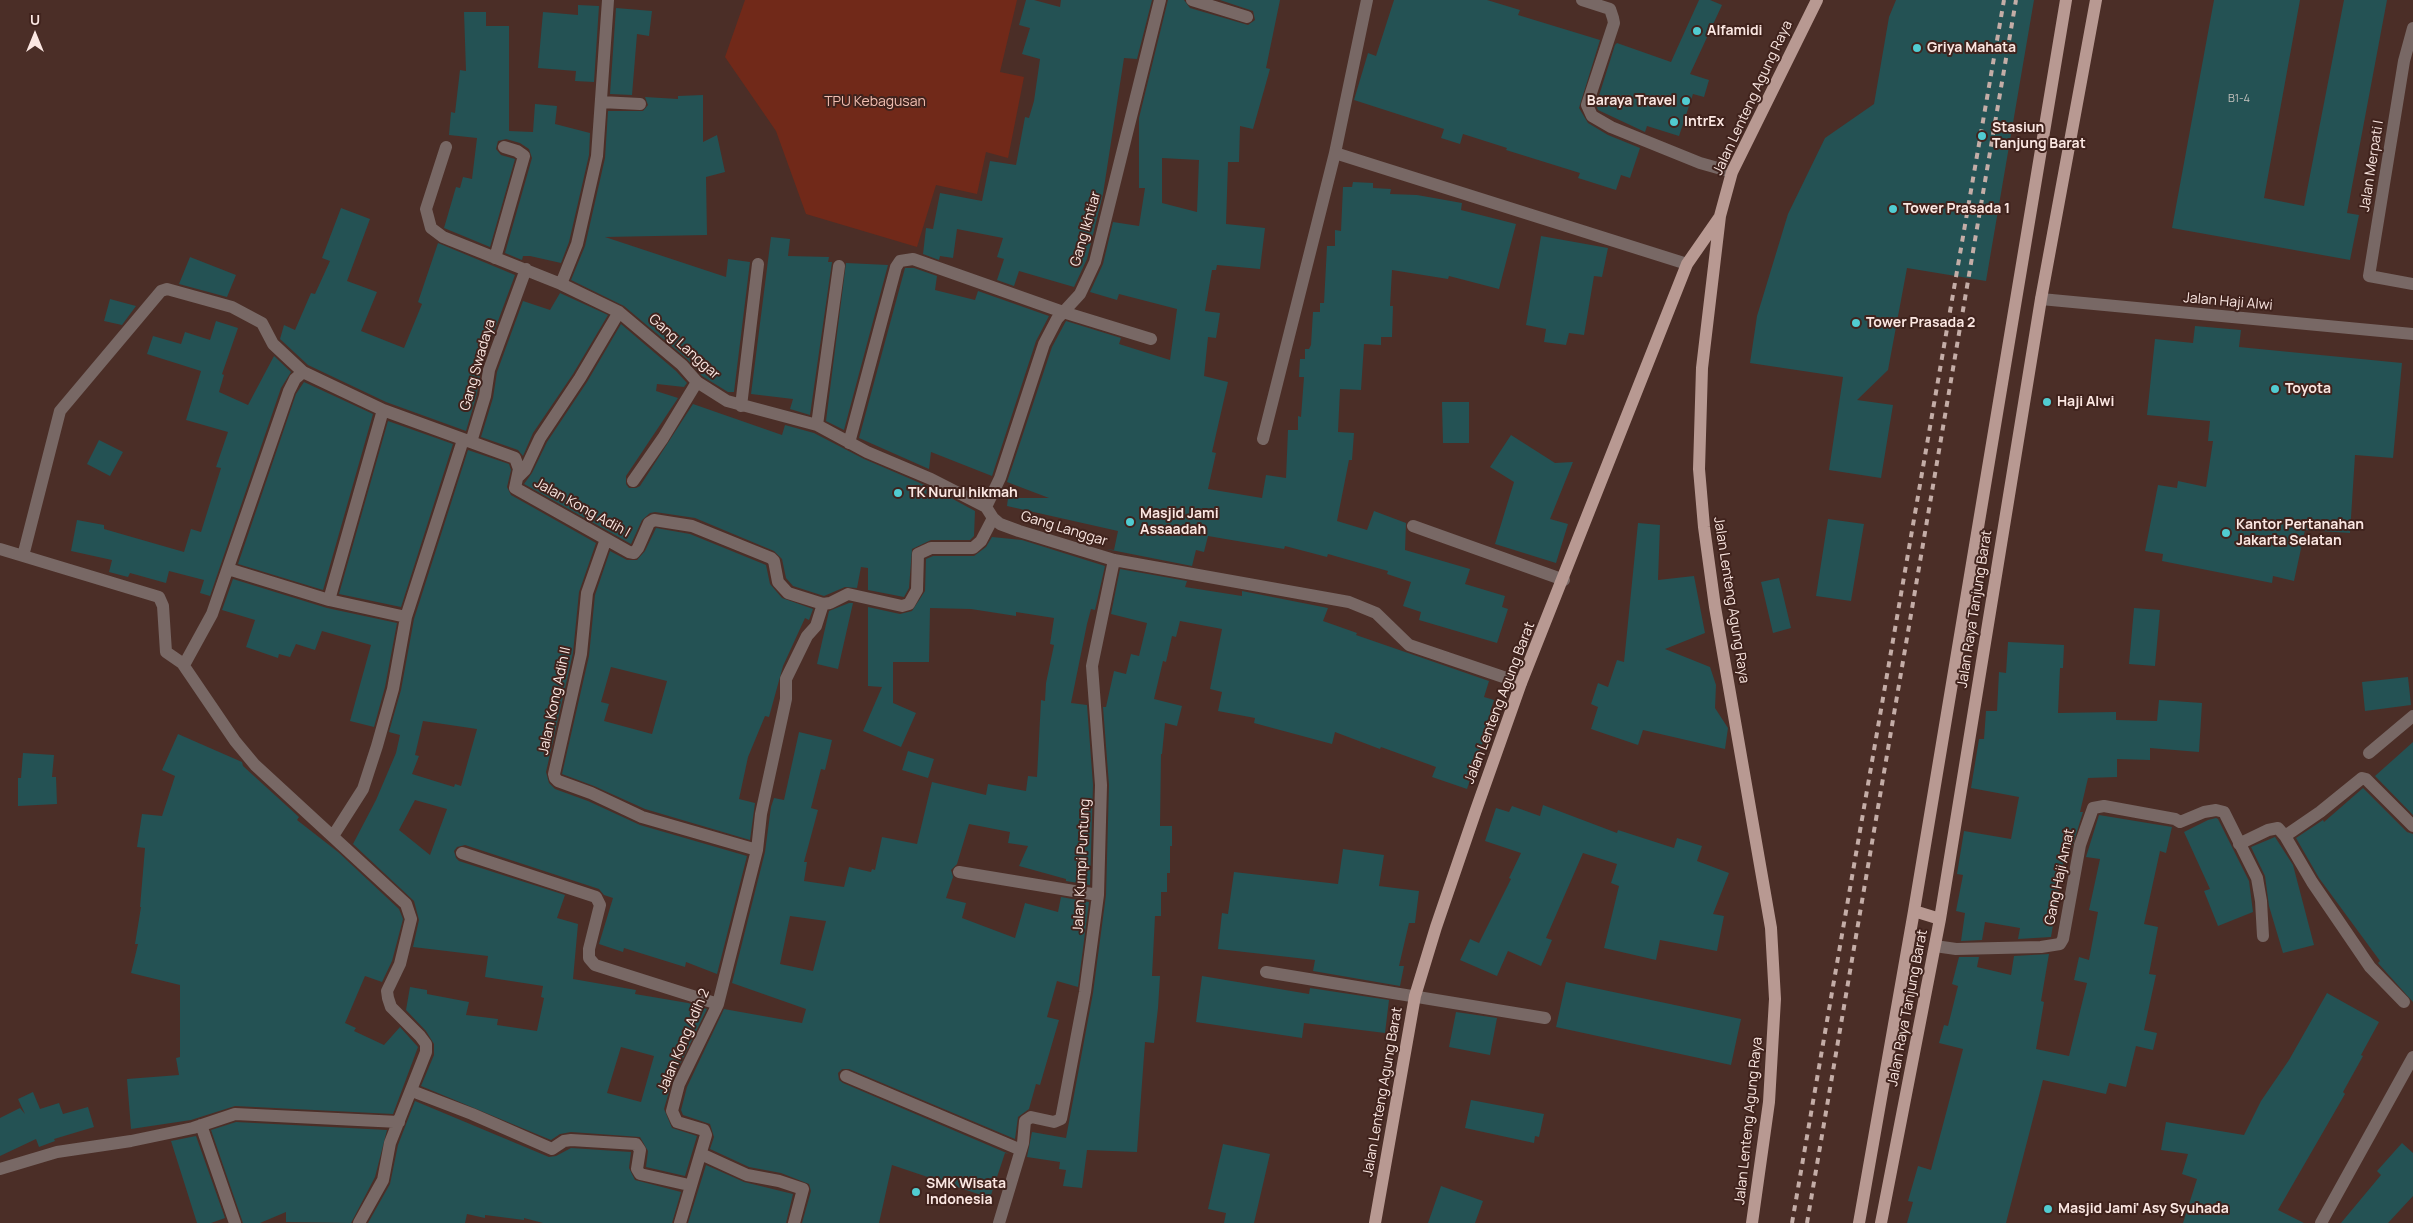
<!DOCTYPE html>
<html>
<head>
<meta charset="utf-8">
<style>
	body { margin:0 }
	#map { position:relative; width:2413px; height:1223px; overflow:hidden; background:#4b2e27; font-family:Manrope,sans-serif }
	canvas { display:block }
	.north { position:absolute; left:10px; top:10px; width:50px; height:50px; -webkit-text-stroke:4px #40231d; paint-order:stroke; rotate:0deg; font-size:14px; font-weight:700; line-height:20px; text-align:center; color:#fbe7e2 }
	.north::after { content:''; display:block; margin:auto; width:18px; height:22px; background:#fbe7e2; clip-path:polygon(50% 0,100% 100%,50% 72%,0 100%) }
</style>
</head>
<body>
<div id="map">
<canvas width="2413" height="1223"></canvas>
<div class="north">U</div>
</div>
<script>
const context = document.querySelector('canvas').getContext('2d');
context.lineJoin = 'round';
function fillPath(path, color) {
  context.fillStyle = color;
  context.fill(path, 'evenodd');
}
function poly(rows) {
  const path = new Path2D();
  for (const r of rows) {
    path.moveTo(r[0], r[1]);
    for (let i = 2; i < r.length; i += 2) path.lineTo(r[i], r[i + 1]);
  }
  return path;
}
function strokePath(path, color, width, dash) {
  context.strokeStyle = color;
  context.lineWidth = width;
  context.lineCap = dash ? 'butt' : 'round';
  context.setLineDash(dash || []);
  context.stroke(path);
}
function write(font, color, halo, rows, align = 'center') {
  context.font = font + ' Manrope,sans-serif';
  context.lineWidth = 4;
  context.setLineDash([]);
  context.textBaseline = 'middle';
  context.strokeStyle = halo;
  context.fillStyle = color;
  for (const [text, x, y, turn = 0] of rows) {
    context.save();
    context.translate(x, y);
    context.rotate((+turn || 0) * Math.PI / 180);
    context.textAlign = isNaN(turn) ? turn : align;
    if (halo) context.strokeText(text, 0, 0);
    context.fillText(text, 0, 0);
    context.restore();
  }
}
fillPath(poly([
	[745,0,1017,0,1000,72,1024,77,1008,158,986,152,977,194,936,185,917,247,806,214,776,131,725,57]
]), '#712919');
fillPath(poly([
	[1026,0,1034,0,1060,7,1061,0,1152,0,1137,59,1124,58,1103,194,1087,259,1074,287,1019,271,1014,286,997,280,1004,259,997,257,1003,238,957,229,953,258,940,256,939,260,923,254,926,228,933,229,940,193,982,201,990,161,1016,165,1025,117,1029,118,1034,101,1040,59,1022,54,1030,28,1019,25],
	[1168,0,1184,0,1190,8,1248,25,1255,20,1253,11,1220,0,1280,0,1266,68,1270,69,1253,129,1240,126,1239,162,1228,162,1226,224,1265,228,1260,269,1217,265,1216,270,1212,270,1205,311,1220,313,1216,338,1208,337,1204,376,1228,382,1212,452,1216,453,1208,489,1262,498,1266,475,1286,478,1288,430,1298,430,1298,416,1301,417,1304,377,1299,377,1300,359,1305,359,1305,349,1309,349,1311,345,1313,312,1320,312,1320,303,1324,303,1327,246,1335,246,1335,230,1341,231,1343,187,1352,187,1353,182,1373,183,1373,188,1391,189,1390,194,1417,195,1462,203,1461,210,1516,224,1499,289,1449,276,1448,279,1392,270,1390,306,1393,306,1392,337,1381,337,1381,345,1364,344,1361,390,1340,389,1338,432,1354,433,1352,460,1349,460,1337,521,1367,530,1374,511,1406,523,1405,550,1470,569,1465,584,1505,596,1502,607,1508,609,1497,643,1419,620,1421,612,1403,606,1411,582,1387,574,1388,571,1328,554,1327,557,1285,546,1284,549,1208,536,1204,552,1196,550,1192,566,1106,549,1114,550,1118,531,1007,506,1008,498,1049,498,1007,482,1052,347,1066,321,1121,338,1119,344,1170,360,1177,309,1119,294,1117,300,1090,292,1103,264,1113,222,1139,226,1145,188,1139,188,1139,118],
	[1162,158,1199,160,1197,212,1162,203],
	[1394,0,1487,0,1520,10,1518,15,1600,40,1579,108,1588,123,1608,135,1640,148,1630,178,1621,175,1616,190,1578,178,1580,173,1506,150,1507,148,1463,134,1460,144,1441,138,1444,129,1354,100,1368,53,1376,56],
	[1699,0,1710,0,1722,5,1690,74,1709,80,1704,97,1693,94,1679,136,1647,126,1645,132,1598,110,1596,105,1615,45,1617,43,1671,62],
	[1896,0,2034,0,1986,281,1907,268,1888,370,1857,400,1893,405,1881,478,1829,470,1843,377,1750,363,1757,316,1788,214,1825,138,1874,104,1889,17],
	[2214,0,2300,0,2264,198,2304,206,2344,0,2387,0,2347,213,2359,215,2350,260,2172,228],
	[578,5,599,6,594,82,575,81,576,71,538,68,543,12,578,15],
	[616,8,652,11,649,36,637,34,632,95,610,94],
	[464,12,486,12,486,26,509,26,509,131,533,132,535,104,557,106,555,124,590,133,589,155,569,242,561,263,530,256,523,256,522,260,505,253,532,158,529,149,520,143,506,139,498,141,496,149,501,155,515,159,490,247,444,228,456,187,460,188,463,177,472,179,477,138,449,135,451,112,455,113,460,70,466,71],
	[703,95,703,142,717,135,725,172,706,177,707,235,605,237,726,277,728,259,750,262,734,392,728,392,702,376,687,359,624,306,571,280,585,246,605,158,608,111,643,111,648,105,645,97,678,99,678,96],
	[341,208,370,219,347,281,377,292,361,331,404,348,422,304,418,302,438,243,515,275,481,367,477,394,466,431,386,402,308,365,280,339,284,325,295,330,311,293,315,294,330,261,322,258],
	[1541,236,1608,248,1602,277,1594,276,1584,335,1569,333,1566,345,1544,342,1546,329,1526,325],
	[771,237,790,239,788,256,829,257,828,262,832,262,810,415,790,409,793,399,751,394],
	[190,257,236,275,227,297,179,284],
	[846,263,888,265,844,430,826,421],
	[905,268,914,268,937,276,935,290,975,300,978,291,1049,316,1036,341,992,476,931,452,929,469,859,438],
	[560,293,608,315,573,374,533,433,523,456,518,450,481,437,493,398,497,372,523,301,550,310],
	[110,299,136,306,122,325,104,321],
	[216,321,238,328,222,374,224,375,219,392,248,405,274,356,291,372,281,388,210,596,200,593,204,580,169,571,166,583,130,573,128,577,109,572,112,560,71,551,77,520,104,525,104,529,184,552,191,529,201,532,221,468,216,467,228,432,186,420,201,371,147,354,153,336,181,344,185,332,210,340],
	[621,324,676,371,687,383,684,387,657,384,656,391,678,398,626,476,626,484,629,488,636,488,640,486,693,404,782,435,785,425,814,433,864,459,927,486,926,498,951,498,975,511,974,536,970,540,931,540,912,549,909,588,904,597,868,590,868,568,861,567,857,588,845,587,824,596,793,586,786,578,782,559,774,551,695,518,655,512,650,513,642,520,631,544,524,484,532,473,547,442,587,382],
	[2195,326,2241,330,2239,347,2402,363,2393,458,2355,455,2350,533,2305,530,2294,581,2273,576,2272,583,2162,561,2163,554,2145,551,2158,485,2177,488,2178,481,2206,487,2213,441,2208,441,2210,421,2147,415,2155,339,2193,343],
	[304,382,373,414,323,590,238,564,296,394],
	[1442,402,1469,402,1469,443,1443,443],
	[388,421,453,444,401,607,339,594],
	[1511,435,1555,463,1573,462,1550,519,1568,524,1556,563,1495,544,1514,482,1490,467],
	[99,440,123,452,110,476,87,464],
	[468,450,509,464,511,470,507,487,511,495,596,543,579,592,573,653,546,772,549,783,555,789,588,801,640,825,747,856,717,974,686,962,685,967,624,948,623,952,599,944,613,898,604,895,599,889,465,845,457,847,454,851,456,858,459,861,565,895,557,918,578,924,573,979,636,990,635,994,688,1003,707,1009,672,1081,664,1109,672,1128,697,1136,685,1176,646,1167,648,1151,640,1137,571,1132,560,1134,551,1140,421,1086,434,1055,434,1044,426,1031,406,1010,410,987,427,990,427,994,469,1002,466,1015,498,1019,497,1025,537,1031,544,998,541,997,543,986,485,977,488,956,413,947,419,920,414,901,353,844,376,800,396,753,400,735,389,732,401,690,414,619],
	[423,721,477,729,461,786,455,784,454,787,412,774,419,756,415,755],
	[415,800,447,809,430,855,399,830],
	[621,1047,654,1056,641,1102,607,1093],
	[1828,519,1864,524,1851,601,1816,596],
	[1638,523,1660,525,1658,580,1694,576,1705,633,1665,649,1710,667,1716,685,1715,708,1728,728,1725,749,1643,730,1638,745,1591,729,1598,707,1591,704,1598,683,1608,687,1617,660,1624,662],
	[656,528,690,534,766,565,770,584,782,598,813,609,809,620,805,618,783,666,769,717,765,716,748,757,739,799,755,803,750,840,645,809,594,786,562,774,589,656,595,595,610,551,627,560,637,560,645,551],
	[611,667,667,681,652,734,604,721,609,704,601,702],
	[992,537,1022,540,1105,566,1095,610,1091,609,1087,624,1071,703,1087,705,1093,785,1090,885,1066,881,1066,879,1019,866,1028,846,1008,843,1010,832,969,824,957,864,951,870,953,877,946,898,966,903,962,918,1015,938,1025,903,1058,912,1061,897,1089,902,1078,987,1057,981,1047,1017,1059,1020,1040,1085,1036,1084,1029,1109,1018,1117,1015,1139,849,1069,842,1069,838,1073,839,1080,843,1083,1009,1154,1005,1153,990,1198,892,1165,879,1223,802,1223,811,1191,809,1184,781,1173,749,1167,710,1149,714,1137,710,1124,683,1115,681,1110,687,1087,724,1009,802,1023,806,1009,732,983,765,852,771,807,774,798,784,800,799,732,832,740,825,770,821,769,811,808,818,810,804,862,807,862,804,881,844,887,849,867,871,872,872,869,875,870,882,837,917,844,932,782,986,795,988,784,1026,791,1028,776,1037,777,1041,700,1045,701,1046,683,1054,645,1050,644,1054,618,1016,612,1016,616,971,609,930,608,929,662,893,662,893,703,916,713,901,747,863,731,882,687,868,686,868,607,900,614,912,611,925,591,926,559,933,556,974,556,986,547],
	[790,916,826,921,813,971,780,964],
	[1120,569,1187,581,1185,587,1242,596,1242,591,1328,608,1323,621,1357,633,1356,635,1489,681,1484,697,1494,700,1490,712,1497,714,1490,735,1486,733,1467,789,1432,777,1436,767,1381,747,1380,749,1335,732,1332,744,1254,723,1255,718,1218,711,1222,692,1210,689,1222,629,1180,621,1176,637,1172,636,1166,662,1163,661,1154,699,1182,706,1177,726,1165,723,1162,754,1161,754,1160,826,1172,826,1172,846,1170,846,1170,873,1167,873,1167,892,1161,892,1161,916,1155,916,1152,976,1160,976,1158,1008,1154,1043,1145,1042,1137,1152,1087,1150,1082,1188,1063,1186,1066,1170,1059,1169,1060,1162,1027,1157,1032,1132,1066,1138,1093,993,1106,895,1109,785,1103,707,1106,707,1114,671,1126,674,1131,654,1139,656,1147,623,1111,614],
	[1779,578,1791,628,1773,633,1761,582],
	[233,579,327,608,397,623,385,687,374,727,350,721,371,645,322,631,315,650,296,644,290,657,279,654,278,658,246,647,255,620,222,610],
	[849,603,853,603,838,669,817,664,829,611],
	[2134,608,2160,610,2155,666,2129,664],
	[2008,642,2064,645,2063,668,2060,668,2058,713,2116,712,2116,720,2157,721,2159,700,2202,703,2199,752,2150,748,2150,760,2117,759,2117,777,2088,778,2080,812,2083,812,2070,854,2065,853,2051,937,2018,939,2020,928,1985,922,1982,940,1961,941,1965,913,1956,911,1963,875,1957,874,1964,831,2011,839,2019,797,1971,788,1979,739,1984,739,1986,711,1997,711,1999,672,2006,673],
	[2408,677,2411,705,2365,711,2362,682],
	[178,734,242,762,243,766,299,817,297,820,338,852,399,909,403,919,392,961,382,982,365,976,345,1023,356,1028,354,1031,384,1045,400,1027,418,1047,393,1114,235,1106,191,1120,131,1129,127,1079,179,1075,176,1058,180,1057,180,985,131,973,138,944,135,944,141,907,140,907,145,848,137,847,142,814,162,816,175,776,162,770],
	[2413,742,2413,815,2375,776],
	[908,751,934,759,928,778,902,770],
	[23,753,54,755,52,777,56,777,57,804,18,806,18,778,21,778],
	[2363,788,2407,832,2413,834,2413,1002,2378,963,2380,961,2319,878,2296,838,2323,820,2324,822],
	[1543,805,1617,833,1618,830,1674,848,1677,838,1702,846,1697,861,1729,873,1713,914,1724,916,1717,951,1660,940,1656,960,1604,948,1619,886,1611,883,1617,864,1583,853,1546,938,1552,940,1541,966,1508,951,1497,976,1460,960,1470,939,1479,943,1511,879,1509,878,1521,853,1485,841,1496,808,1509,812,1512,806,1540,816],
	[2099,815,2172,827,2166,853,2160,851,2144,924,2158,927,2149,974,2156,975,2144,1030,2157,1033,2153,1050,2136,1046,2126,1087,2109,1083,2106,1094,2043,1080,2006,1223,1907,1223,1913,1202,1908,1201,1918,1166,1931,1170,1963,1049,1939,1043,1944,1025,1948,1026,1958,986,1952,984,1959,957,1979,957,1977,967,2011,975,2014,956,2049,954,2041,1001,2044,1002,2036,1049,2069,1056,2087,983,2074,980,2079,957,2089,960,2098,912,2089,910,2100,859,2086,857],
	[2216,818,2218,819,2249,881,2253,912,2218,926,2204,891,2210,889,2184,832,2208,820],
	[2275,837,2293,865,2314,945,2283,953,2269,906,2265,876,2251,847],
	[1343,849,1384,855,1379,886,1419,891,1415,923,1409,923,1399,966,1404,966,1400,986,1313,971,1315,960,1218,949,1222,913,1228,914,1234,872,1338,884],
	[1202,976,1309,994,1310,988,1389,1000,1385,1033,1304,1023,1302,1038,1196,1022],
	[1566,982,1741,1019,1731,1065,1556,1027],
	[2327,993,2379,1022,2361,1055,2363,1056,2343,1092,2345,1094,2278,1210,2304,1223,2183,1223,2197,1179,2182,1174,2188,1154,2161,1150,2166,1122,2244,1135,2261,1101,2289,1060],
	[1456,1012,1497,1018,1490,1055,1449,1047],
	[33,1092,40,1109,59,1103,63,1114,88,1107,94,1127,54,1139,55,1141,39,1147,36,1139,0,1156,0,1118,20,1108,25,1114,18,1099],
	[1471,1100,1544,1114,1539,1137,1535,1136,1534,1143,1465,1128],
	[415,1101,549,1157,556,1156,571,1148,631,1152,629,1168,635,1180,681,1192,672,1223,543,1223,524,1218,524,1220,485,1215,485,1218,467,1214,465,1223,368,1223,390,1184,398,1145],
	[236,1122,387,1130,375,1177,351,1223,286,1222,286,1212,260,1223,243,1223,211,1130],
	[196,1136,225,1218,211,1223,197,1223,171,1141],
	[2402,1143,2413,1153,2413,1196,2388,1223,2341,1223,2381,1175,2377,1171],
	[1223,1144,1270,1154,1254,1223,1224,1223,1226,1213,1208,1209],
	[706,1165,744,1182,793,1194,786,1223,688,1223],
	[1441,1186,1483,1201,1475,1223,1428,1223]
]), '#245254');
strokePath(poly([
	[1192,0,1247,17],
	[1582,0,1610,9,1613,18,1614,23,1587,105,1592,116,1611,127,1700,163,1732,172],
	[2413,28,2404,61,2369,276,2413,284],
	[601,102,640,104],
	[446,147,426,209,431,228,443,237,561,284,619,312,682,365,697,382,727,401,817,425,867,452,931,479,986,507,993,518,1000,524,1019,531,1114,560,1349,602,1376,613,1409,645,1521,683],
	[1335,153,1687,264],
	[495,258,524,156,517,151,504,147],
	[561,284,577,244,597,156,608,0],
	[2041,299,2413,334],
	[741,406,758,264],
	[817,425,839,266],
	[1263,439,1335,153,1367,0],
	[471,442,485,396,489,370,526,269],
	[849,443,896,267,900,261,913,259,1063,312,1151,339],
	[519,476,525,470,540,438,580,378,619,312],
	[633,481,663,438,697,382],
	[986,507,1000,478,1044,344,1057,319,1080,294,1095,262,1160,0],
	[1413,526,1564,580],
	[606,539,587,593,581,654,554,774,555,778,558,781,591,793,642,817,757,850],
	[0,549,159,597,163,606,166,652,182,663,235,741,255,765,406,904,411,919,400,964,387,991,388,998,391,1007,420,1036,426,1044,426,1052,390,1143,383,1180,359,1223],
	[23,556,60,411,161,291,167,289,232,307,262,323,273,344,303,372,383,410,515,458,519,469,515,488,629,552,634,553,638,548,649,523,654,520,692,526,771,558,774,561,778,582,788,593,823,604,830,603,848,594,902,606,909,604,917,590,918,554,931,548,973,548,981,541,993,518],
	[228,569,329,600,406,617],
	[329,600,383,410],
	[184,665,212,614,289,391,295,379,303,372],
	[2369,753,2413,716],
	[333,836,363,789,377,746,393,689,406,617,463,440],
	[2285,836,2312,882,2370,967,2404,1002],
	[2239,844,2268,830,2278,828,2285,836,2320,812,2362,778,2366,779,2413,826],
	[462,853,596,897,600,905,589,949,589,958,595,965,718,1004],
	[959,872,1098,895],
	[1935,946,1956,949,2041,947,2060,944,2063,939,2080,845,2093,808,2104,806,2175,819,2180,822,2204,812,2216,810,2224,812,2257,878,2261,901,2263,936],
	[1266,972,1545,1018],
	[846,1076,1021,1150],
	[412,1091,472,1114,552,1149,564,1141,571,1140,636,1144,640,1150,637,1169,640,1174,689,1185],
	[201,1125,235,1223],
	[701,1154,747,1175,779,1181,803,1189,794,1223],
	[0,1169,57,1152,131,1141,193,1128,235,1114,399,1122],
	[680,1223,706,1135,704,1130,677,1122,672,1111,679,1084,718,1004,757,850,761,814,786,699,786,679,807,636,816,626,823,604],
	[999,1223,1023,1143,1025,1121,1031,1117,1054,1122,1061,1119,1085,992,1098,895,1101,785,1092,666,1114,560],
	[2321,1223,2413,1057]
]), '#786865', 12);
strokePath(poly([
	[1914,911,1940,919],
	[1375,1223,1415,996,1436,927,1476,810,1521,683,1687,264,1719,218],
	[1752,1223,1769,1102,1775,999,1771,928,1715,607,1704,527,1699,469,1702,368,1720,216,1732,172,1817,0],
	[1859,1223,1914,911,2066,0],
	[1881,1223,1940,919,2041,299,2096,0]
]), '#b89992', 12);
strokePath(poly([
	[1792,1223,2004,0],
	[1807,1223,2016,0]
]), '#c4ada7', 4, [6, 6]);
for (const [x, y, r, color] of [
	[1697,31,5,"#51ccd1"],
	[1917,48,5,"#51ccd1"],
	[1686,101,5,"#51ccd1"],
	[1674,122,5,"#51ccd1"],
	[1982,136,5,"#51ccd1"],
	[1893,209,5,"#51ccd1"],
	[1856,323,5,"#51ccd1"],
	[2275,389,5,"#51ccd1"],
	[2047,402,5,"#51ccd1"],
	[898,493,5,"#51ccd1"],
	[1130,522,5,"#51ccd1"],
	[2226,533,5,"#51ccd1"],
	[916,1192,5,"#51ccd1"],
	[2048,1209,5,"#51ccd1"]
]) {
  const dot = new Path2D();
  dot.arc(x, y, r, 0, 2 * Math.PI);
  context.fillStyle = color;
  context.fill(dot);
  strokePath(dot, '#40231d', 2);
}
write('11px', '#c5c2be', null, [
	["B1-4",2239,99]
]);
write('bold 14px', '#fbe7e2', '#40231d', [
	["Alfamidi",1707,31],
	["Griya Mahata",1927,48],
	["Baraya Travel",1676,101,"right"],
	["IntrEx",1684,122],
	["Stasiun",1992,128],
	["Tanjung Barat",1992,144],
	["Tower Prasada 1",1903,209],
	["Tower Prasada 2",1866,323],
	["Toyota",2285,389],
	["Haji Alwi",2057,402],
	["TK Nurul hikmah",908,493],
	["Masjid Jami",1140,514],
	["Assaadah",1140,530],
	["Kantor Pertanahan",2236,525],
	["Jakarta Selatan",2236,541],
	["SMK Wisata",926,1184],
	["Indonesia",926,1200],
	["Masjid Jami' Asy Syuhada",2058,1209]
], 'left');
write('14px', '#fbe7e2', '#40231d', [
	["Jalan Lenteng Agung Raya",1753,98,-65],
	["Jalan Merpati I",2372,166,-81],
	["Gang Ikhtiar",1086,229,-74],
	["Jalan Haji Alwi",2228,302,5],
	["Gang Langgar",684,347,42],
	["Gang Swadaya",478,365,-74],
	["Jalan Kong Adih I",582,508,29],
	["Gang Langgar",1064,529,17],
	["Jalan Lenteng Agung Raya",1731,600,81],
	["Jalan Raya Tanjung Barat",1975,609,-81],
	["Jalan Kong Adih II",555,701,-78],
	["Jalan Lenteng Agung Barat",1500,703,-69],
	["Jalan Kumpi Puntung",1082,866,-87],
	["Gang Haji Amat",2060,877,-78],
	["Jalan Raya Tanjung Barat",1908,1008,-79],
	["Jalan Kong Adih 2",684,1041,-67],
	["Jalan Lenteng Agung Barat",1383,1092,-80],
	["Jalan Lenteng Agung Raya",1749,1121,-84]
]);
write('14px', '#f2bfb2', '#40231d', [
	["TPU Kebagusan",875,102]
]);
</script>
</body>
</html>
